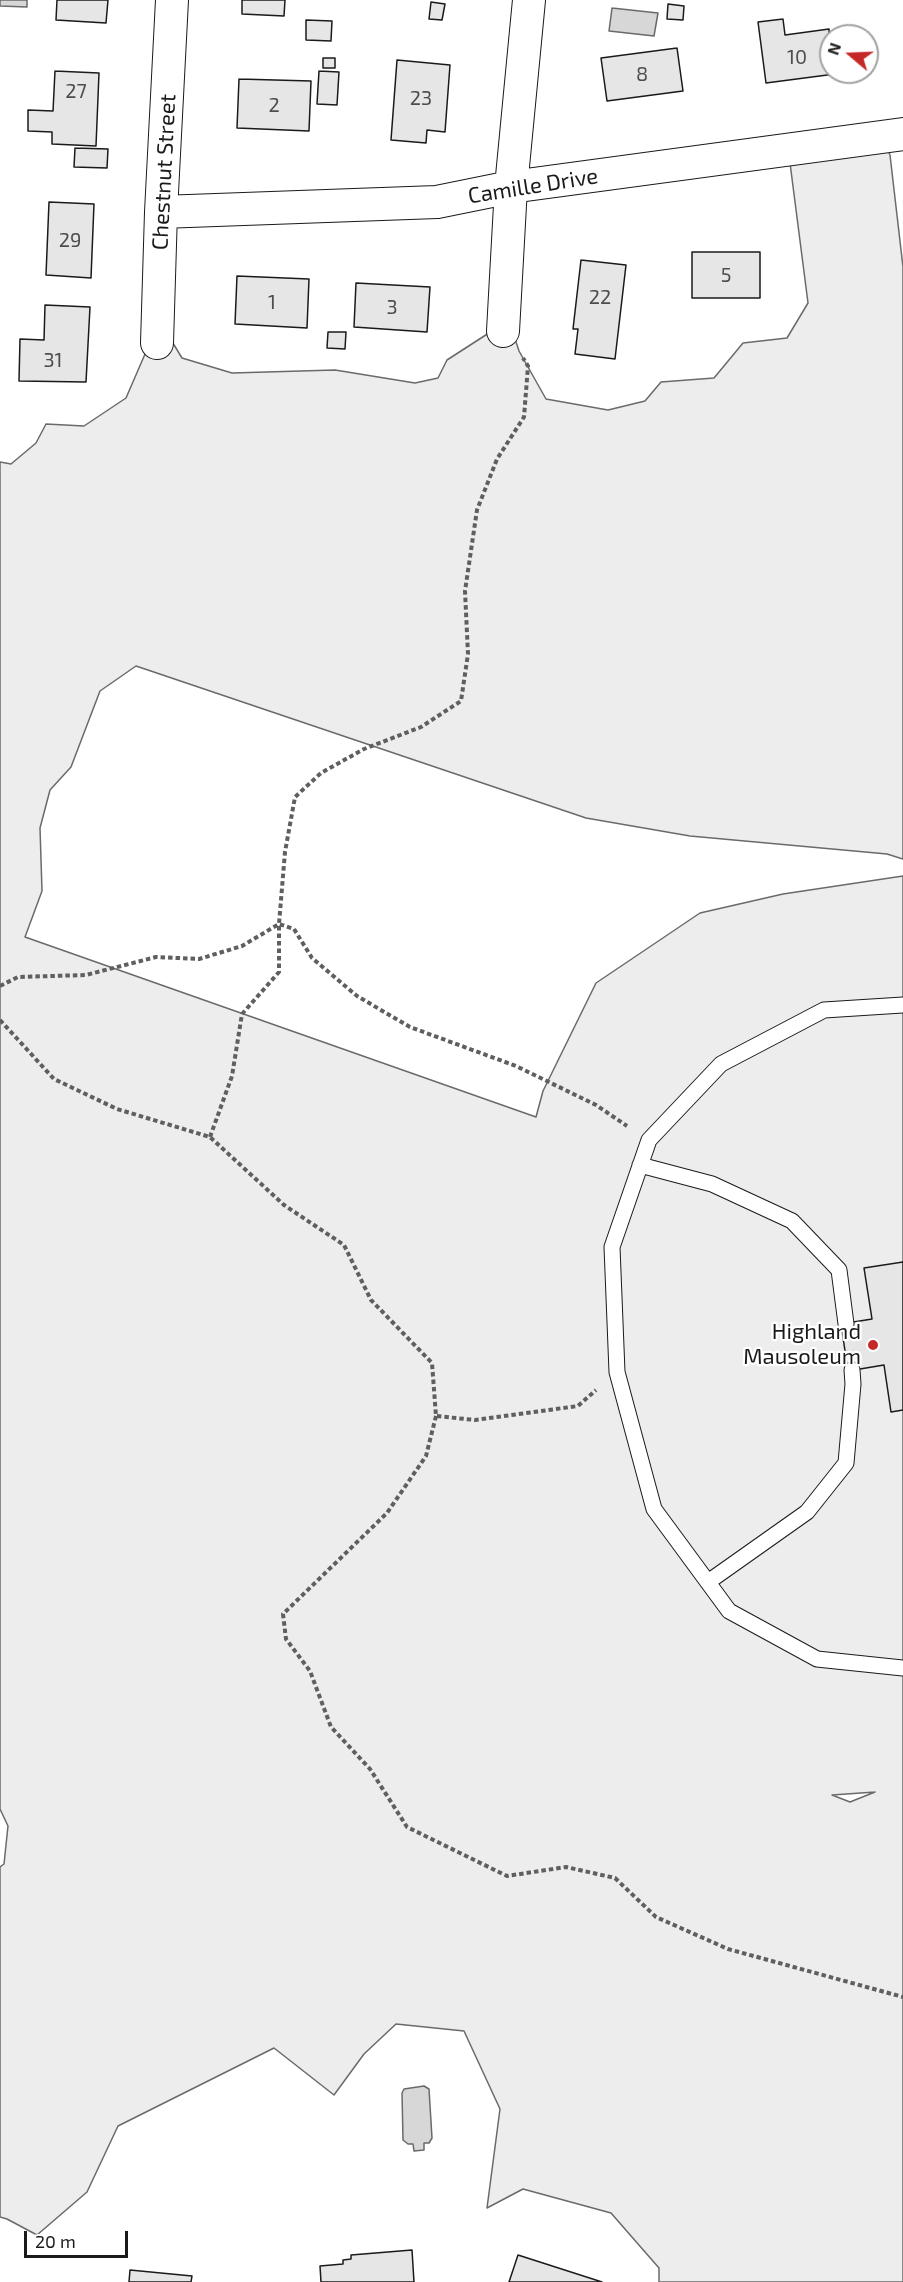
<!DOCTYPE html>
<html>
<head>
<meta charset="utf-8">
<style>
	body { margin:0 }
	#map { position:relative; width:903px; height:2282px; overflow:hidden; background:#fff; font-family:"Exo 2",sans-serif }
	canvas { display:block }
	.north { position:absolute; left:819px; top:24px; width:60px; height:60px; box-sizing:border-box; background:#fff; border:2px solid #a3a3a3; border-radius:50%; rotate:289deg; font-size:16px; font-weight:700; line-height:24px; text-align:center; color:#1a1a1a }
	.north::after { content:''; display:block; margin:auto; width:21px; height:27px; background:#c62828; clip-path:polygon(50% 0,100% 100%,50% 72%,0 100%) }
	.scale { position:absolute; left:24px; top:2231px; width:104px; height:27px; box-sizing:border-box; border:3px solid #1a1a1a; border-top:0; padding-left:8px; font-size:18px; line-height:21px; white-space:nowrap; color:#1a1a1a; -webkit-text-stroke:4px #fff; paint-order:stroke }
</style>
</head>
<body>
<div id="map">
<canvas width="903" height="2282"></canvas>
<div class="north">N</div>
<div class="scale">20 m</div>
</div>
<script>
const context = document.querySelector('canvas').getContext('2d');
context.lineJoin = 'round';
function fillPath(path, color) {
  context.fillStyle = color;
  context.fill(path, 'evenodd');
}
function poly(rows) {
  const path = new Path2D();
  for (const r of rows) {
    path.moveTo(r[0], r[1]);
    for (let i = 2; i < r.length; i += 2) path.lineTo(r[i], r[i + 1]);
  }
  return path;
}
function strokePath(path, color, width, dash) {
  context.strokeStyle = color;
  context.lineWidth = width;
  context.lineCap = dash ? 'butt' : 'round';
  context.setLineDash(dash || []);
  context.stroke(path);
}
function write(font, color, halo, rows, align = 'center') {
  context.font = font + ' "Exo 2",sans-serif';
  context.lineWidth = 4.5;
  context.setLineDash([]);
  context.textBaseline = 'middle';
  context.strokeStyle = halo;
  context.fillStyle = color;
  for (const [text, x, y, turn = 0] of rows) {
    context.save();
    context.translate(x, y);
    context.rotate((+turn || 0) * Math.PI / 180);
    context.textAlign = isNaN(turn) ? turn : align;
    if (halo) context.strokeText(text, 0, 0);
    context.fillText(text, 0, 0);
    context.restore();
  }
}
const green = poly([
	[886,145,890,155,903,267,903,859,887,854,690,836,586,818,136,666,100,691,71,767,50,790,40,828,42,891,25,937,536,1117,543,1091,596,983,700,913,783,894,903,876,903,2282,659,2282,659,2268,611,2213,523,2189,487,2208,500,2109,464,2031,396,2024,364,2054,334,2095,274,2048,118,2126,87,2192,37,2235,7,2219,0,2217,0,1867,4,1864,8,1826,0,1809,0,462,11,464,36,443,46,424,84,426,126,398,158,324,165,330,182,358,232,373,335,370,415,383,438,378,447,360,509,320,519,351,546,399,608,410,645,401,661,382,714,378,743,343,787,338,808,303,790,163,886,145],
	[875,1792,850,1802,832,1795,875,1792]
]);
fillPath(green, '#ededed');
strokePath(green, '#6a6a6a', 1.5);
const water = poly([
	[0,0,27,0,27,7,0,6,0,0],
	[612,8,658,13,654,36,609,31,612,8],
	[424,2086,429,2089,432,2138,429,2143,424,2143,424,2150,414,2151,413,2144,408,2144,403,2140,402,2093,404,2089,424,2086]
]);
fillPath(water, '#d7d7d7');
strokePath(water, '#6a6a6a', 1.5);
const building = poly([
	[57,0,108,0,106,23,56,20,57,0],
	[242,0,285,0,284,16,242,14,242,0],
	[431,2,445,4,442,20,429,19,431,2],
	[668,4,684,6,683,20,667,19,668,4],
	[783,19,785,35,829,29,831,72,835,74,766,83,758,22,783,19],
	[306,20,332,21,331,41,306,40,306,20],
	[677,48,683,91,607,101,601,58,677,48],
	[323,58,335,58,335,68,323,68,323,58],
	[397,60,450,65,445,132,427,130,426,143,391,140,397,60],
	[55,71,99,73,96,146,52,144,52,132,28,131,28,110,53,111,55,71],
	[319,71,339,72,337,105,317,104,319,71],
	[239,79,311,81,309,131,237,128,239,79],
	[75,148,108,149,107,168,74,167,75,148],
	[49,202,94,204,91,278,46,275,49,202],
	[692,252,760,252,760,298,692,298,692,252],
	[581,260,626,265,615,359,575,354,578,329,573,329,581,260],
	[237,276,309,279,307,328,235,324,237,276],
	[356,283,430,287,427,332,354,327,356,283],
	[45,305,90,307,86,382,19,381,20,339,44,340,45,305],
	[328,332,346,332,345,349,327,348,328,332],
	[903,1262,903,1410,891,1412,884,1365,848,1371,841,1324,872,1319,864,1268,903,1262],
	[412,2250,414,2282,321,2282,320,2266,343,2264,343,2260,351,2259,351,2255,412,2250],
	[518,2255,602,2282,509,2282,518,2255],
	[130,2270,192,2276,191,2282,129,2282,130,2270]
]);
fillPath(building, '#e6e6e6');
strokePath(building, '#1a1a1a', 1.5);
const lane = poly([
	[903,1005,824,1010,721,1064,649,1140,612,1247,617,1372,654,1509,729,1611,817,1659,903,1668],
	[640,1165,712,1184,792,1221,839,1270,846,1324],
	[708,1582,807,1512,846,1463,853,1384,852,1370]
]);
const street = poly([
	[161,212,437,202,511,187,903,134],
	[503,331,511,187,529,0],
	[157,343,161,212,172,0]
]);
strokePath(lane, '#1a1a1a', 17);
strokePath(street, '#1a1a1a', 34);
strokePath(poly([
	[0,986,18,977,86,975,156,957,199,959,242,946,279,924,285,852,295,797,321,773,364,749,421,727,461,701,468,654,465,591,477,510,497,459,524,417,528,366,523,358],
	[0,1020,54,1079,117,1109,210,1137,284,1205,344,1245,371,1300,432,1363,436,1416,475,1420,578,1406,596,1390],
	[210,1137,232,1076,242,1014,279,972,279,924,294,929,312,958,357,996,410,1027,516,1066,596,1105,627,1126],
	[436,1416,426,1456,387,1513,283,1614,286,1639,310,1671,331,1727,370,1769,407,1827,507,1876,566,1867,615,1878,656,1917,728,1949,903,1997]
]), '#5f5f5f', 4, [4.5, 3]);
strokePath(lane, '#fff', 15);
strokePath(street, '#fff', 32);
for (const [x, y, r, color] of [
	[873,1345,6,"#c62828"]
]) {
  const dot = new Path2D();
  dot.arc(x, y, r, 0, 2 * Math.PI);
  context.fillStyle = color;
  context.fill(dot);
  strokePath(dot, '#fff', 2);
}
write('20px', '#4d4d4d', null, [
	["10",797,57],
	["8",642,74],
	["27",76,91],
	["23",421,98],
	["2",274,105],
	["29",70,240],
	["5",726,275],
	["22",600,297],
	["1",272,302],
	["3",392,307],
	["31",53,360]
]);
write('22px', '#1a1a1a', '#fff', [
	["Chestnut Street",164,172,-87],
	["Camille Drive",533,186,-9]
]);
write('22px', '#1a1a1a', '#fff', [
	["Highland",861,1332],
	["Mausoleum",861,1357]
], 'right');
</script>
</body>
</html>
